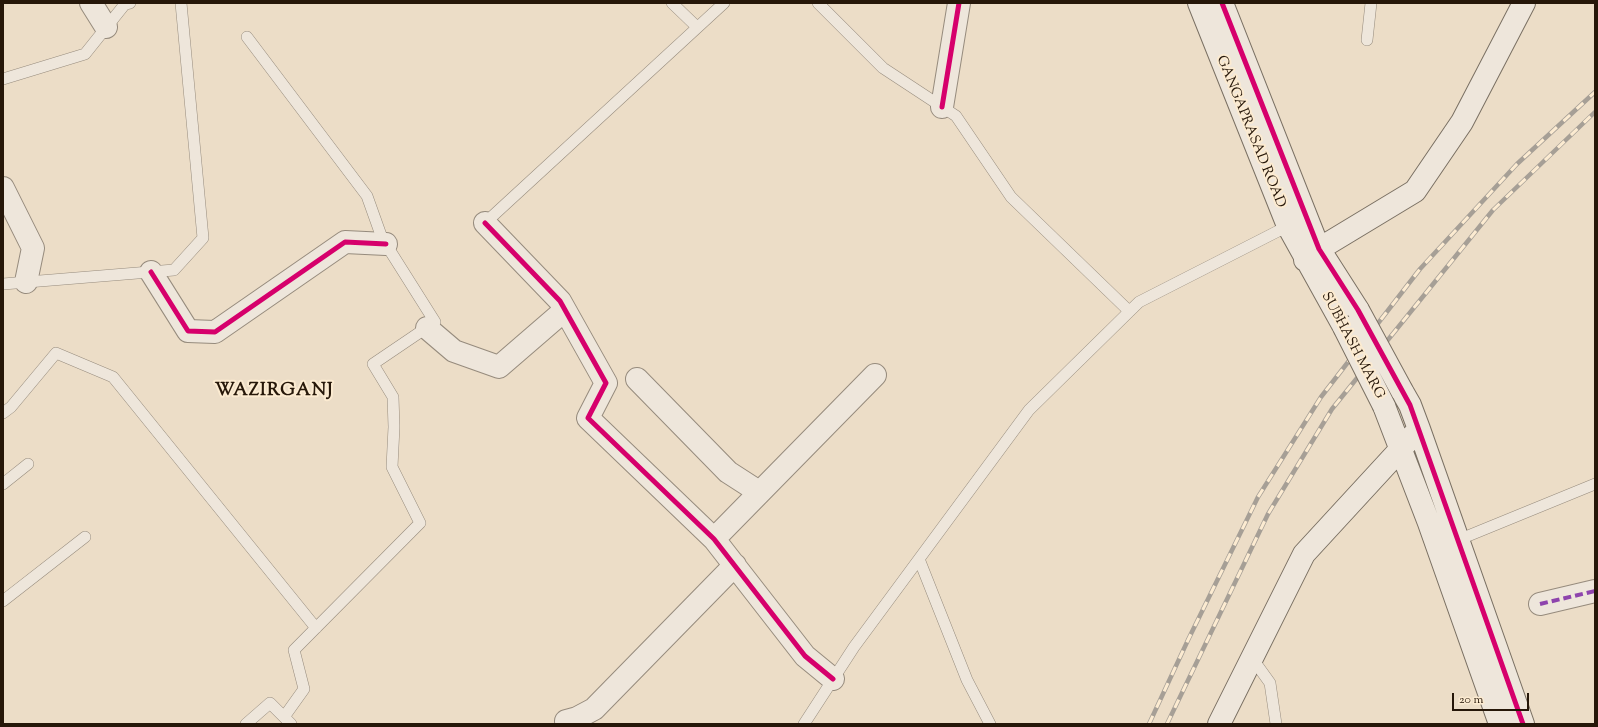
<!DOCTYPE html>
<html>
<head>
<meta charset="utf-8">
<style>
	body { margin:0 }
	#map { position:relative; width:1598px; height:727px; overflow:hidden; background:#ecddc7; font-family:"Sorts Mill Goudy",serif }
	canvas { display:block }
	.frame { position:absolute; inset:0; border:4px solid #261709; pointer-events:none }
	.scale { position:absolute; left:1452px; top:693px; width:77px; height:18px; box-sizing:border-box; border:2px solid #261709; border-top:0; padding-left:5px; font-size:12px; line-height:14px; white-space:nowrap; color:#261709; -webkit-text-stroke:3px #fcebd1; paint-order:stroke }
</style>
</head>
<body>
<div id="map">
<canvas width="1598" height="727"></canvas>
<div class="frame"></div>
<div class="scale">20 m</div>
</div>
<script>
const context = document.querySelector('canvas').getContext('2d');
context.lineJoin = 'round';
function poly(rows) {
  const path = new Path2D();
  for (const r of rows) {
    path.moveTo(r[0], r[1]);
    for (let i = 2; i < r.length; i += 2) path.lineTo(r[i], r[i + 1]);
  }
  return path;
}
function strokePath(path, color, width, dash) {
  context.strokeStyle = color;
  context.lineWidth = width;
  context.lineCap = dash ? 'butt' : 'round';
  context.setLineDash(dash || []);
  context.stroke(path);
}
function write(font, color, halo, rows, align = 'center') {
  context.font = font + ' "Sorts Mill Goudy",serif';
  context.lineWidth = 4;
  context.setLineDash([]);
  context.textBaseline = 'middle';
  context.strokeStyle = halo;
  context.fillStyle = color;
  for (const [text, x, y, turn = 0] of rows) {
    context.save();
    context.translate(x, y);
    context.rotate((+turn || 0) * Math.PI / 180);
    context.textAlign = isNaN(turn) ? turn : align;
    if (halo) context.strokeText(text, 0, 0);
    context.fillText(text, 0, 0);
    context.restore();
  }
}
const lane = poly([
	[672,3,697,27],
	[818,3,883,68,956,116,1011,197,1129,311],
	[247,37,367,196,382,238,435,322,373,364,393,397,394,427,392,467,420,523,294,650,304,689,284,717],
	[1367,40,1371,3],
	[3,79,85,54,125,4,130,3],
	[485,223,724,3],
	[3,284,174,270,203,238,181,3],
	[3,413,11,407,56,353,113,377,316,628],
	[3,484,28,464],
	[1458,540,1595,484],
	[919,559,967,680,990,724],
	[3,601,85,537],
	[1252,658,1270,683,1276,724],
	[246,724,270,703,291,724],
	[804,724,854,647,1029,410,1139,302,1288,226]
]);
const street = poly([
	[91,3,106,27],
	[942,107,959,3],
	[3,188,33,248,26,282],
	[485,223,560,301,606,383,588,418,714,539,805,656,833,679],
	[151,272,188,331,215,332,345,242,386,244],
	[427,328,454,351,499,367,565,310],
	[637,379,728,472,759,492],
	[714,539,875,375],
	[1540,604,1595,591],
	[566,721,577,718,594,709,735,565]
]);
const secondary = poly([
	[1199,3,1288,226,1344,327],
	[1222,3,1319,249,1358,310],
	[1305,260,1319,249,1415,191,1462,122,1524,3],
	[1402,391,1410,405,1419,429,1523,724],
	[1384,406,1429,523,1500,724],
	[1219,724,1304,554,1419,429]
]);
strokePath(lane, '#968b7d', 12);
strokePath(street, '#968b7d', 24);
strokePath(secondary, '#7a7063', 24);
strokePath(lane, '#eee6db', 11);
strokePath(street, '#eee6db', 22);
strokePath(secondary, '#eee6db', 22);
const rail = poly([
	[1149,724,1188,640,1258,497,1321,397,1420,269,1517,164,1595,92],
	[1167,724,1268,514,1332,409,1493,210,1595,112]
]);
strokePath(rail, '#a69f96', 4.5);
strokePath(rail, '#fcebd1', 3, [9]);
const secondaryBridge = poly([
	[1358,310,1402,391],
	[1344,327,1384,406]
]);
strokePath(secondaryBridge, '#7a7063', 24, []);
strokePath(secondaryBridge, '#eee6db', 22);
strokePath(poly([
	[1540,604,1595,591]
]), '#8e44ad', 4, [8, 4]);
strokePath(poly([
	[1222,3,1319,249,1358,310,1410,405,1523,724],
	[942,107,959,3],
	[485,223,560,301,606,383,588,418,714,539,805,656,833,679],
	[151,272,188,331,215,332,345,242,386,244]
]), '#d6006c', 5);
write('14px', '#261709', '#fcebd1', [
	["GANGAPRASAD ROAD",1250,132,68],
	["SUBHASH MARG",1352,346,62]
]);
context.letterSpacing = '1px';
write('bold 18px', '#261709', '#fcebd1', [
	["WAZIRGANJ",274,392]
]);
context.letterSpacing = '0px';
</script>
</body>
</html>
